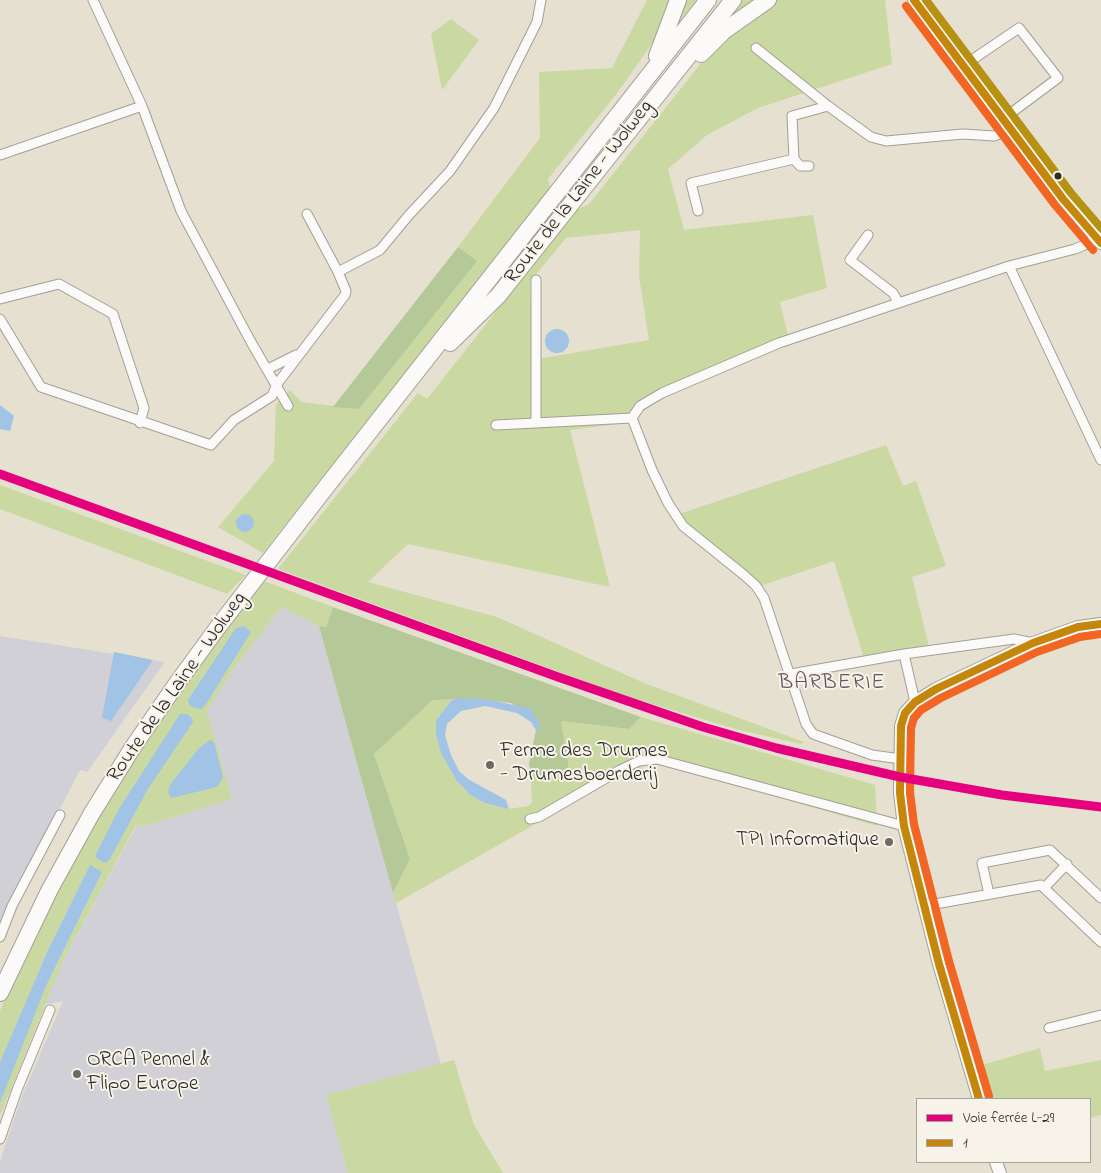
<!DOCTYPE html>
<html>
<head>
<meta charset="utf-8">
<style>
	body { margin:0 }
	#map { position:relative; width:1101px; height:1173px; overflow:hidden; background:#e5e0d0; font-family:"Indie Flower",sans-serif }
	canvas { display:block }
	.legend { position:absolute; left:916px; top:1098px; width:175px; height:65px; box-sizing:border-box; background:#f7f3e8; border:1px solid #a5a39c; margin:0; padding:6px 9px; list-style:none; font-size:15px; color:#2b2b2b }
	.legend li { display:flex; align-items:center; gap:10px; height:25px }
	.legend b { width:25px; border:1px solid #a5a39c }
</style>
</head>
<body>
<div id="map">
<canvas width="1101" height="1173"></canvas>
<ul class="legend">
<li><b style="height:6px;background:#e5007d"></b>Voie ferrée L-29</li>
<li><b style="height:6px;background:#c4870b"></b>1</li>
</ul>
</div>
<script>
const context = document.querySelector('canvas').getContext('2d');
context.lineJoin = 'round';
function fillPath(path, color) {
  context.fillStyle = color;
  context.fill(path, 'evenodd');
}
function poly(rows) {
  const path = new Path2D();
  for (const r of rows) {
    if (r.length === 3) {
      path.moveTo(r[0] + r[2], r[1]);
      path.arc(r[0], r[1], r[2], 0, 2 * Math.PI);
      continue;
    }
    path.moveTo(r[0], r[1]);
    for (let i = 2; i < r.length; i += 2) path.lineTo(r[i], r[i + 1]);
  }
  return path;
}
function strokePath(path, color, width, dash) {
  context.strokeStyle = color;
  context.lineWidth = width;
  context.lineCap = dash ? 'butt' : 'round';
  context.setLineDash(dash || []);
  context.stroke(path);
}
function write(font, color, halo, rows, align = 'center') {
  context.font = font + ' "Indie Flower",sans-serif';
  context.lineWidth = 4;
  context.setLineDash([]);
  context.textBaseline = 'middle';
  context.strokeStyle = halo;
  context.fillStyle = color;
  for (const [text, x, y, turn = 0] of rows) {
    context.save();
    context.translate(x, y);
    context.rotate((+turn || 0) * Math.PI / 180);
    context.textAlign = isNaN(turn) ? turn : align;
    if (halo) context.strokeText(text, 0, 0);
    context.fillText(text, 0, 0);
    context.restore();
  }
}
fillPath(poly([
	[282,607,319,626,441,1064,327,1095,348,1173,0,1173,0,1161,21,1099,63,1001,44,1005,64,959,137,825,146,826,232,799,207,711,232,671],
	[0,636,165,662,87,772,80,770,0,924]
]), '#d1d0d7');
fillPath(poly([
	[647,0,696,0,667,37,658,35,618,92,548,179,550,188,263,553,218,527,274,461,276,404,290,390,301,402,359,409,476,261,458,247,540,138,539,72,612,68],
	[743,0,885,0,892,64,758,108,707,135,668,169,684,230,813,215,827,288,780,302,790,344,679,388,625,423,570,430,610,587,408,544,368,582,497,617,644,683,804,742,801,744,739,730,622,695,278,569,418,393,427,399,576,210,589,204,702,62,728,38,726,20],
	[640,230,639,276,649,340,532,360,530,282,566,238],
	[451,19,479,40,442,90,431,34],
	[886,445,903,486,916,481,946,566,912,577,929,647,864,658,834,561,760,586,682,523,679,514],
	[0,485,246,575,227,594,0,509],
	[264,581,333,607,326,627,319,626,282,607,232,671,207,711,232,799,146,826,136,825,64,959,0,1116,0,1103,11,1072,46,986,102,872,90,866,48,950,0,1062,0,1011,8,991,78,851,127,769,217,639],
	[187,714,192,718,148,789,110,859,180,715],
	[433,700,452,700,436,720,436,735,441,753,456,780,470,795,485,803,509,809,528,806,532,803,531,780,569,769,561,721,629,729,641,717,875,785,877,826,667,765,646,765,608,783,396,903,393,893,410,859,374,754],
	[1040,1048,1045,1071,1101,1060,1101,1115,1090,1118,1090,1099,986,1099,983,1092,965,1070],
	[454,1060,474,1125,503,1173,348,1173,326,1095]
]), '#cad9a1');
fillPath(poly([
	[458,247,477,261,359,409,333,407],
	[333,607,641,717,629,729,561,721,569,769,531,780,529,764,536,730,541,727,511,703,476,699,433,700,374,754,410,859,393,893,319,626,326,627]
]), '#b5c898');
fillPath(poly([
	[557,341,12],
	[0,405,14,416,10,431,0,429],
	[245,523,9],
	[244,626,251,632,208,701,202,709,192,707,189,704,188,700,236,628],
	[114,652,153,660,111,721,102,718],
	[459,698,491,700,531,709,541,727,536,730,531,722,517,713,485,706,461,711,447,724,445,735,451,755,459,771,468,779,506,800,509,809,485,803,470,795,456,780,441,753,436,735,436,720,452,700],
	[180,714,187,714,192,718,193,722,148,789,110,859,106,863,102,862,95,856,119,809],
	[210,740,214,742,223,777,217,787,171,798,168,792,170,785,199,748],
	[90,865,102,872,46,986,0,1103,0,1062,48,950]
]), '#a0c3e6');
const street = poly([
	[93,0,142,106,181,211,251,342,288,406],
	[756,48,828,106,871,137,886,141,963,134,994,136,1011,130],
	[963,66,1019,28,1058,78,1003,119],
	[0,155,142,106],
	[809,166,800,166,794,159,792,116,828,106],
	[698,211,691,183,794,159],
	[868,235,850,260,893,293,898,302],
	[1009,266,1101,460],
	[338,272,380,250,409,215,450,171,494,108,537,22,541,0],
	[0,299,59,284,113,314,144,408,140,423],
	[0,319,41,387,211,445,234,420,272,396,277,384,345,295,346,291,338,272,307,214],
	[268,369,296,355],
	[632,418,652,470,668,503,683,526,744,575,756,586,764,598,806,724,813,734,872,755,901,759],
	[536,421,536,280],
	[496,425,632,418,640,406,662,393,779,343,1009,266,1075,249,1101,238],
	[904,654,915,702],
	[791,674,904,654,1014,639,1033,643],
	[530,819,539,817,620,770,639,761,657,759,904,826],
	[1044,888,1067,864],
	[989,894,982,863,1050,850,1101,898],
	[924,906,1041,885,1101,942],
	[0,937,12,906,60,815],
	[1049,1028,1101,1015],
	[0,1139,17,1090,50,1010]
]);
const secondary = poly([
	[914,0,1063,199,1101,243],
	[979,1099,939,964,904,826,900,793,901,726,905,713,915,702,936,689,1033,643,1078,627,1101,624],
	[996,1162,1000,1173]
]);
const highway = poly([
	[701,54,724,31,768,0],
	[657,56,678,0],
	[450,343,498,296,733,0],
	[0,993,50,889,92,813,133,747,175,686,218,627,330,482,708,0]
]);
strokePath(street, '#a29f96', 11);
strokePath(secondary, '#a29f96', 14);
strokePath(highway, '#a29f96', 18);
strokePath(street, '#fbfaf8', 9);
strokePath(secondary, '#fbfaf8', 12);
strokePath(highway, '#fbfaf8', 16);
strokePath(poly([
	[914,0,1063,199,1101,243],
	[979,1099,939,964,904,826,900,793,901,726,905,713,915,702,936,689,1033,643,1078,627,1101,624]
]), '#c4870b', 8);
strokePath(poly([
	[906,6,1055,205,1093,250],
	[989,1096,949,961,914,824,910,792,911,728,914,718,921,710,941,698,1037,652,1080,637,1101,634]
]), '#f26522', 8);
strokePath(poly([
	[926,0,1071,193,1101,228]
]), '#b59212', 8);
strokePath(poly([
	[0,474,558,677,703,727,776,748,900,777,1002,795,1101,807]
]), '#e5007d', 9);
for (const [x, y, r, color] of [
	[1058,176,4.5,"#2b2b2b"],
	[490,765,5,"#6c6a65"],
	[889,842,5,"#6c6a65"],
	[77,1074,5,"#6c6a65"]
]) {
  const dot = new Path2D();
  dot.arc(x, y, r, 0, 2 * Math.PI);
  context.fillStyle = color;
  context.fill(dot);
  strokePath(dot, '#f7f3e8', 2);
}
write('21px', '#2b2b2b', '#f7f3e8', [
	["Route de la Laine - Wolweg",580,193,-52],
	["Route de la Laine - Wolweg",178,688,-55]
]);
write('21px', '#2b2b2b', '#f7f3e8', [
	["Ferme des Drumes",500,753],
	["- Drumesboerderij",500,777],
	["TPI Informatique",879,842,"right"],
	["ORCA Pennel &",87,1062],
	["Flipo Europe",87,1086]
], 'left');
context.letterSpacing = '1px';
write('22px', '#655362', '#f7f3e8', [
	["BARBERIE",832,684]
]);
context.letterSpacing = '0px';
</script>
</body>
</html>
